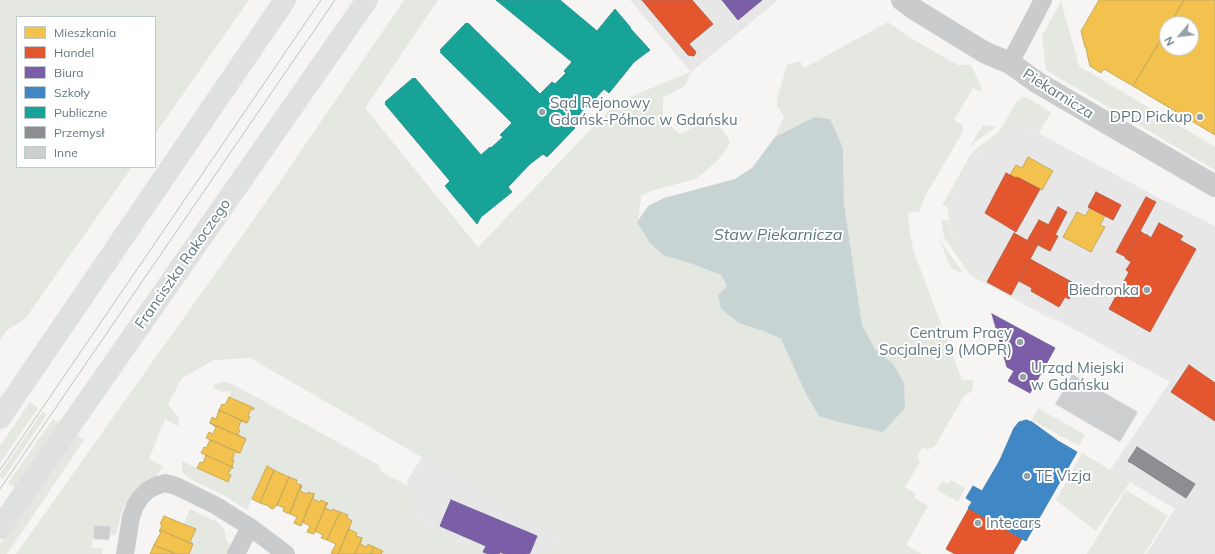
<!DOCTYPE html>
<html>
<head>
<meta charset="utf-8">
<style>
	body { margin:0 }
	#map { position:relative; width:1215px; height:554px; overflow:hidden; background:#f6f5f4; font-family:Mulish,sans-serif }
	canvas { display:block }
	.legend { position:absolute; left:16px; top:16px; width:140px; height:152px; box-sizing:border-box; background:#fff; border:1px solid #c0c9cc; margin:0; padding:5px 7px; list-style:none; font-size:12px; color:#61777f }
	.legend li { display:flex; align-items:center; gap:8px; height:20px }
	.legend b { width:20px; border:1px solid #c0c9cc }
	.north { position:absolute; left:1159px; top:16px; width:40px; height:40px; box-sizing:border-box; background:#fff; border:1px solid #c0c9cc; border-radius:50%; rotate:242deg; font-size:11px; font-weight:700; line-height:16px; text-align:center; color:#61777f }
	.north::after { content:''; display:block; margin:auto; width:14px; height:18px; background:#95a3a8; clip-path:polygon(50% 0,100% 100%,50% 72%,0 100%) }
</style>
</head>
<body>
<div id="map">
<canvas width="1215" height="554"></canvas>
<ul class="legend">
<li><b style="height:11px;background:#f2c14e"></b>Mieszkania</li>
<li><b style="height:11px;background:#e4572e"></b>Handel</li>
<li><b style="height:11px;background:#7b5ea7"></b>Biura</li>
<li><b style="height:11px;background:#3f88c5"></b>Szkoły</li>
<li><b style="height:11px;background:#17a398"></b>Publiczne</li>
<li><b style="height:11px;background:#8d8d92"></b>Przemysł</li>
<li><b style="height:11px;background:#cdcecf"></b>Inne</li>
</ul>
<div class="north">N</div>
</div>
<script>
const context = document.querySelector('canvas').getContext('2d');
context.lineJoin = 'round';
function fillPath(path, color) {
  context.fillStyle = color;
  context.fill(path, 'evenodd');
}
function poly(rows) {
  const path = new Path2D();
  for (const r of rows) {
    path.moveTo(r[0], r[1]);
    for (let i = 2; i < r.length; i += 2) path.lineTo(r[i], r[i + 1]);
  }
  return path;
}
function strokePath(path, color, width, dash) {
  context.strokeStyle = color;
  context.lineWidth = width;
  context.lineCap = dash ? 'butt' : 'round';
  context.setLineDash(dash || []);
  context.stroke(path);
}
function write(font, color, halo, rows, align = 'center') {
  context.font = font + ' Mulish,sans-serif';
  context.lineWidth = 4;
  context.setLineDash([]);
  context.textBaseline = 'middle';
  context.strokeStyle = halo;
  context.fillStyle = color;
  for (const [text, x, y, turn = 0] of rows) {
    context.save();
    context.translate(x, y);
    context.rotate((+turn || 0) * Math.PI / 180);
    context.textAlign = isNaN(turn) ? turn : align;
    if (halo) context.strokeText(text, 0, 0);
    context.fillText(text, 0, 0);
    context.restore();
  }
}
fillPath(poly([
	[630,0,778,0,691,72],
	[1020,123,1157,197,1215,226,1215,554,1146,554,1175,509,1110,470,1170,382,981,278,954,245,947,206,974,156],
	[422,457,562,538,559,543,538,554,485,554,418,522,408,486,407,481]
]), '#e6e7e6');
fillPath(poly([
	[0,0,249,0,155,134,155,17,17,17,17,167,132,167,25,319,6,331,0,340],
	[404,0,438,0,365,108,478,247,617,102,691,72,685,86,663,98,663,120,680,134,708,120,716,123,724,132,730,142,726,150,717,161,696,179,651,191,641,196,638,222,665,256,687,262,721,275,727,286,721,309,737,323,763,331,781,339,806,393,819,416,893,364,875,349,862,325,844,203,843,148,814,117,775,137,784,117,777,105,778,95,787,65,800,61,804,68,888,22,909,37,958,65,971,65,982,88,980,92,973,88,954,120,962,125,963,132,925,196,920,211,908,213,910,234,914,252,962,380,973,380,973,389,971,392,964,396,935,446,930,449,922,448,917,456,920,462,905,487,916,494,914,498,928,506,906,545,922,554,538,554,559,543,562,538,250,358,214,360,182,378,168,404,179,419,178,426,165,419,149,459,163,466,157,476,136,489,123,508,116,535,110,535,110,526,94,525,92,548,103,548,102,554,16,554,266,202],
	[1061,1,1079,66,1215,147,1215,170,1046,70,1042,36],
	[1023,97,1027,98,1051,112,1039,133,1020,123,974,156,947,206,942,206,971,154,977,148,999,132,1017,101],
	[983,125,996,127,970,146],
	[949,220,954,245,981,278,1058,321,1057,322,970,275,944,237,941,221],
	[939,239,963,273,954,270,950,266],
	[226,382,232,384,247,392,379,465,382,472,408,486,418,522,485,554,381,554,382,551,368,544,367,547,360,544,362,538,356,536,357,533,349,529,352,521,347,518,348,515,333,509,332,511,325,508,327,504,321,500,320,502,313,499,314,494,308,492,307,494,300,491,302,486,296,483,297,480,267,466,247,510,225,496,194,481,185,475,182,471,182,461,227,482,228,474,232,467,234,468,235,467,232,466,234,460,232,459,235,452,240,454,246,439,238,435,240,430,238,428,241,421,247,423,250,417,248,416,251,409,253,408,229,397,231,391,222,392,213,388,215,384],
	[30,402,38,408,0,463,0,446],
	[1038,408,1085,435,1079,446,1032,420],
	[43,411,47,414,3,479,0,477,0,474],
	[53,419,60,423,15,487,8,483],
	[75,434,84,440,7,554,0,554,0,544],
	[1082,453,1130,482,1096,531,1056,500],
	[951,480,965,488,958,502,937,490,942,481,949,484],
	[1126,490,1168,516,1144,554,1087,554],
	[190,509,217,522,224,529,227,542,230,544,228,554,189,554,193,544,190,542,196,529,184,523]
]), '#e5e7e1');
fillPath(poly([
	[814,117,830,119,843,148,844,203,862,325,875,349,893,364,904,383,905,408,883,432,843,423,819,416,806,394,781,339,763,331,738,323,721,309,718,295,727,286,721,275,687,262,665,256,650,243,637,222,648,206,664,198,735,179,752,168,775,137]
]), '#c8d4d4');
const homes = poly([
	[1099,0,1184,0,1170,24,1167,24,1167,29,1133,86,1104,69,1101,73,1090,66,1086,49,1087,48,1085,47,1081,31,1099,0],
	[1184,0,1215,0,1215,135,1133,86,1167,29,1167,48,1191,48,1191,24,1170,24,1184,0],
	[1028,157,1053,171,1042,190,1017,177,1016,178,1010,175,1016,165,1022,168,1028,157],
	[1090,208,1105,216,1100,225,1105,227,1091,252,1063,237,1077,212,1085,216,1090,208],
	[229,397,254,408,253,410,251,409,248,416,250,417,247,423,219,410,222,404,225,405,229,397],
	[219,410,247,423,241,421,238,428,240,430,238,435,246,439,210,423,212,417,216,419,219,410],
	[210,423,246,439,240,453,206,438,209,432,213,434,216,427,210,423],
	[210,440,240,453,235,452,232,459,234,460,232,466,234,468,201,453,204,447,206,448,210,440],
	[206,455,234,468,232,467,228,474,231,475,228,482,197,468,200,462,203,463,206,455],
	[267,466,274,470,260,503,252,499,267,466],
	[274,470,289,477,277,505,273,509,270,508,269,506,260,503,274,470],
	[289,477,297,480,296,483,301,485,289,514,283,511,284,508,277,505,289,477],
	[301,485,302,486,300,491,307,494,308,492,314,494,301,526,294,523,297,517,290,514,301,485],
	[314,494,313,499,320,502,321,500,327,503,314,534,307,532,310,526,302,522,314,494],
	[327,503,328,503,325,508,332,511,333,509,340,512,327,540,321,538,323,535,315,531,327,503],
	[340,512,348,515,347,518,352,521,338,554,334,554,331,553,336,544,327,540,340,512],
	[164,516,196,529,190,542,193,544,160,530,162,525,160,524,164,516],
	[349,529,357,533,356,536,362,538,355,554,338,554,349,529],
	[160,530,193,544,189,554,176,554,154,545,161,532,159,531,160,530],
	[362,538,360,544,367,547,368,544,374,547,371,554,355,554,362,538],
	[154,545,176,554,150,554,154,545],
	[374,547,383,551,381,554,371,554,374,547]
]);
fillPath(homes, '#f2c14e');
strokePath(homes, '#c6ab5d', 1);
const shops = poly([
	[642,0,692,0,713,24,689,44,696,52,694,56,688,55,642,0],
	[1006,173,1016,178,1017,177,1040,189,1016,232,985,213,1006,173],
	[1096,192,1121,205,1113,220,1088,207,1096,192],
	[1146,197,1156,202,1126,257,1116,252,1146,197],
	[1058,207,1067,212,1055,235,1058,236,1050,251,1038,245,1058,207],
	[1039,220,1049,225,1037,246,1027,241,1039,220],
	[1159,223,1183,236,1180,240,1196,249,1150,332,1109,309,1129,272,1126,270,1131,262,1125,258,1140,231,1146,235,1146,234,1151,238,1159,223],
	[1014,233,1037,246,1011,295,987,282,1014,233],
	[1030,259,1077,285,1069,299,1065,297,1059,307,1031,291,1032,288,1019,281,1030,259],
	[1189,365,1215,383,1215,421,1171,392,1189,365],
	[969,508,1022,539,1013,554,955,554,946,549,969,508]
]);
fillPath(shops, '#e4572e');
strokePath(shops, '#bd6146', 1);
const offices = poly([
	[722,0,762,0,738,20,722,0],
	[992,314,1055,348,1030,393,1008,381,1014,371,1007,367,992,314],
	[451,500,537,536,530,553,527,554,505,554,500,552,499,554,489,554,483,552,486,546,440,526,451,500]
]);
fillPath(offices, '#7b5ea7');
strokePath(offices, '#73669b', 1);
const schools = poly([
	[1026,420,1032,422,1058,441,1077,452,1026,541,968,508,972,502,966,498,973,486,982,491,1000,460,1014,428,1019,422,1026,420]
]);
fillPath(schools, '#3f88c5');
strokePath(schools, '#4983b0', 1);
const public = poly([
	[496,0,560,0,597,31,615,9,631,28,630,28,650,50,634,62,609,93,604,89,594,100,593,100,582,111,572,125,575,128,547,157,543,154,530,164,508,187,512,192,481,217,477,224,462,206,460,203,460,204,445,186,450,181,385,104,386,103,385,102,413,78,414,79,415,78,481,155,490,147,491,148,503,137,500,135,512,123,440,52,442,51,440,50,466,23,467,24,468,23,540,94,552,82,555,84,566,73,564,71,572,62,496,0]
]);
fillPath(public, '#17a398');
strokePath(public, '#2d9690', 1);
const industry = poly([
	[1137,447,1195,484,1186,498,1130,462,1130,463,1128,461,1137,447]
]);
fillPath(industry, '#8d8d92');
strokePath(industry, '#80868c', 1);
const building = poly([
	[1072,374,1138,412,1120,442,1055,404,1065,387,1061,385,1064,380,1068,382,1072,374],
	[94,525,111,526,109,540,93,539,94,525]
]);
fillPath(building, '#cdcecf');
strokePath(building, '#e5e4e4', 1);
strokePath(poly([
	[1010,63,1043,0],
	[125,554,131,517,135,506,140,498,148,490,156,486,165,483,176,486,215,505,250,527,286,554],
	[236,554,250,527]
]), '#cacbcc', 18);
strokePath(poly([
	[902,0,914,9,971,44,986,53,1010,63,1038,83,1215,186]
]), '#cacbcc', 22);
strokePath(poly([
	[0,418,285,0],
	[0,528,68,429,367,0]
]), '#dfe0e0', 22);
strokePath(poly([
	[0,470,321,0],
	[0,489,335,0]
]), '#c0c1c2', 1);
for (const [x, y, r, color] of [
	[542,112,4,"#95a3a8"],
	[1200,117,4,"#95a3a8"],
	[1147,290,4,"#95a3a8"],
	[1020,342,4,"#95a3a8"],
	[1023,377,4,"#95a3a8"],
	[1027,476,4,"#95a3a8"],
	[978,523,4,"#95a3a8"]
]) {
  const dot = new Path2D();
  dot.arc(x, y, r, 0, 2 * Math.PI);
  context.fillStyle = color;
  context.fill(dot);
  strokePath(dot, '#fff', 1.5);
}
write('15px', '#61777f', '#fff', [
	["Piekarnicza",1058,94,32],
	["Franciszka Rakoczego",183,264,-55]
]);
write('15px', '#61777f', '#fff', [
	["Sąd Rejonowy",550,103],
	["Gdańsk-Północ w Gdańsku",550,120],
	["DPD Pickup",1192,117,"right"],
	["Biedronka",1139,290,"right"],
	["Centrum Pracy",1012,333,"right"],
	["Socjalnej 9 (MOPR)",1012,350,"right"],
	["Urząd Miejski",1031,368],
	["w Gdańsku",1031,385],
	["TE Vizja",1035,476],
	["Intecars",986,523]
], 'left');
write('italic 16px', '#5c787a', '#fff', [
	["Staw Piekarnicza",778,235]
]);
</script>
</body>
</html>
